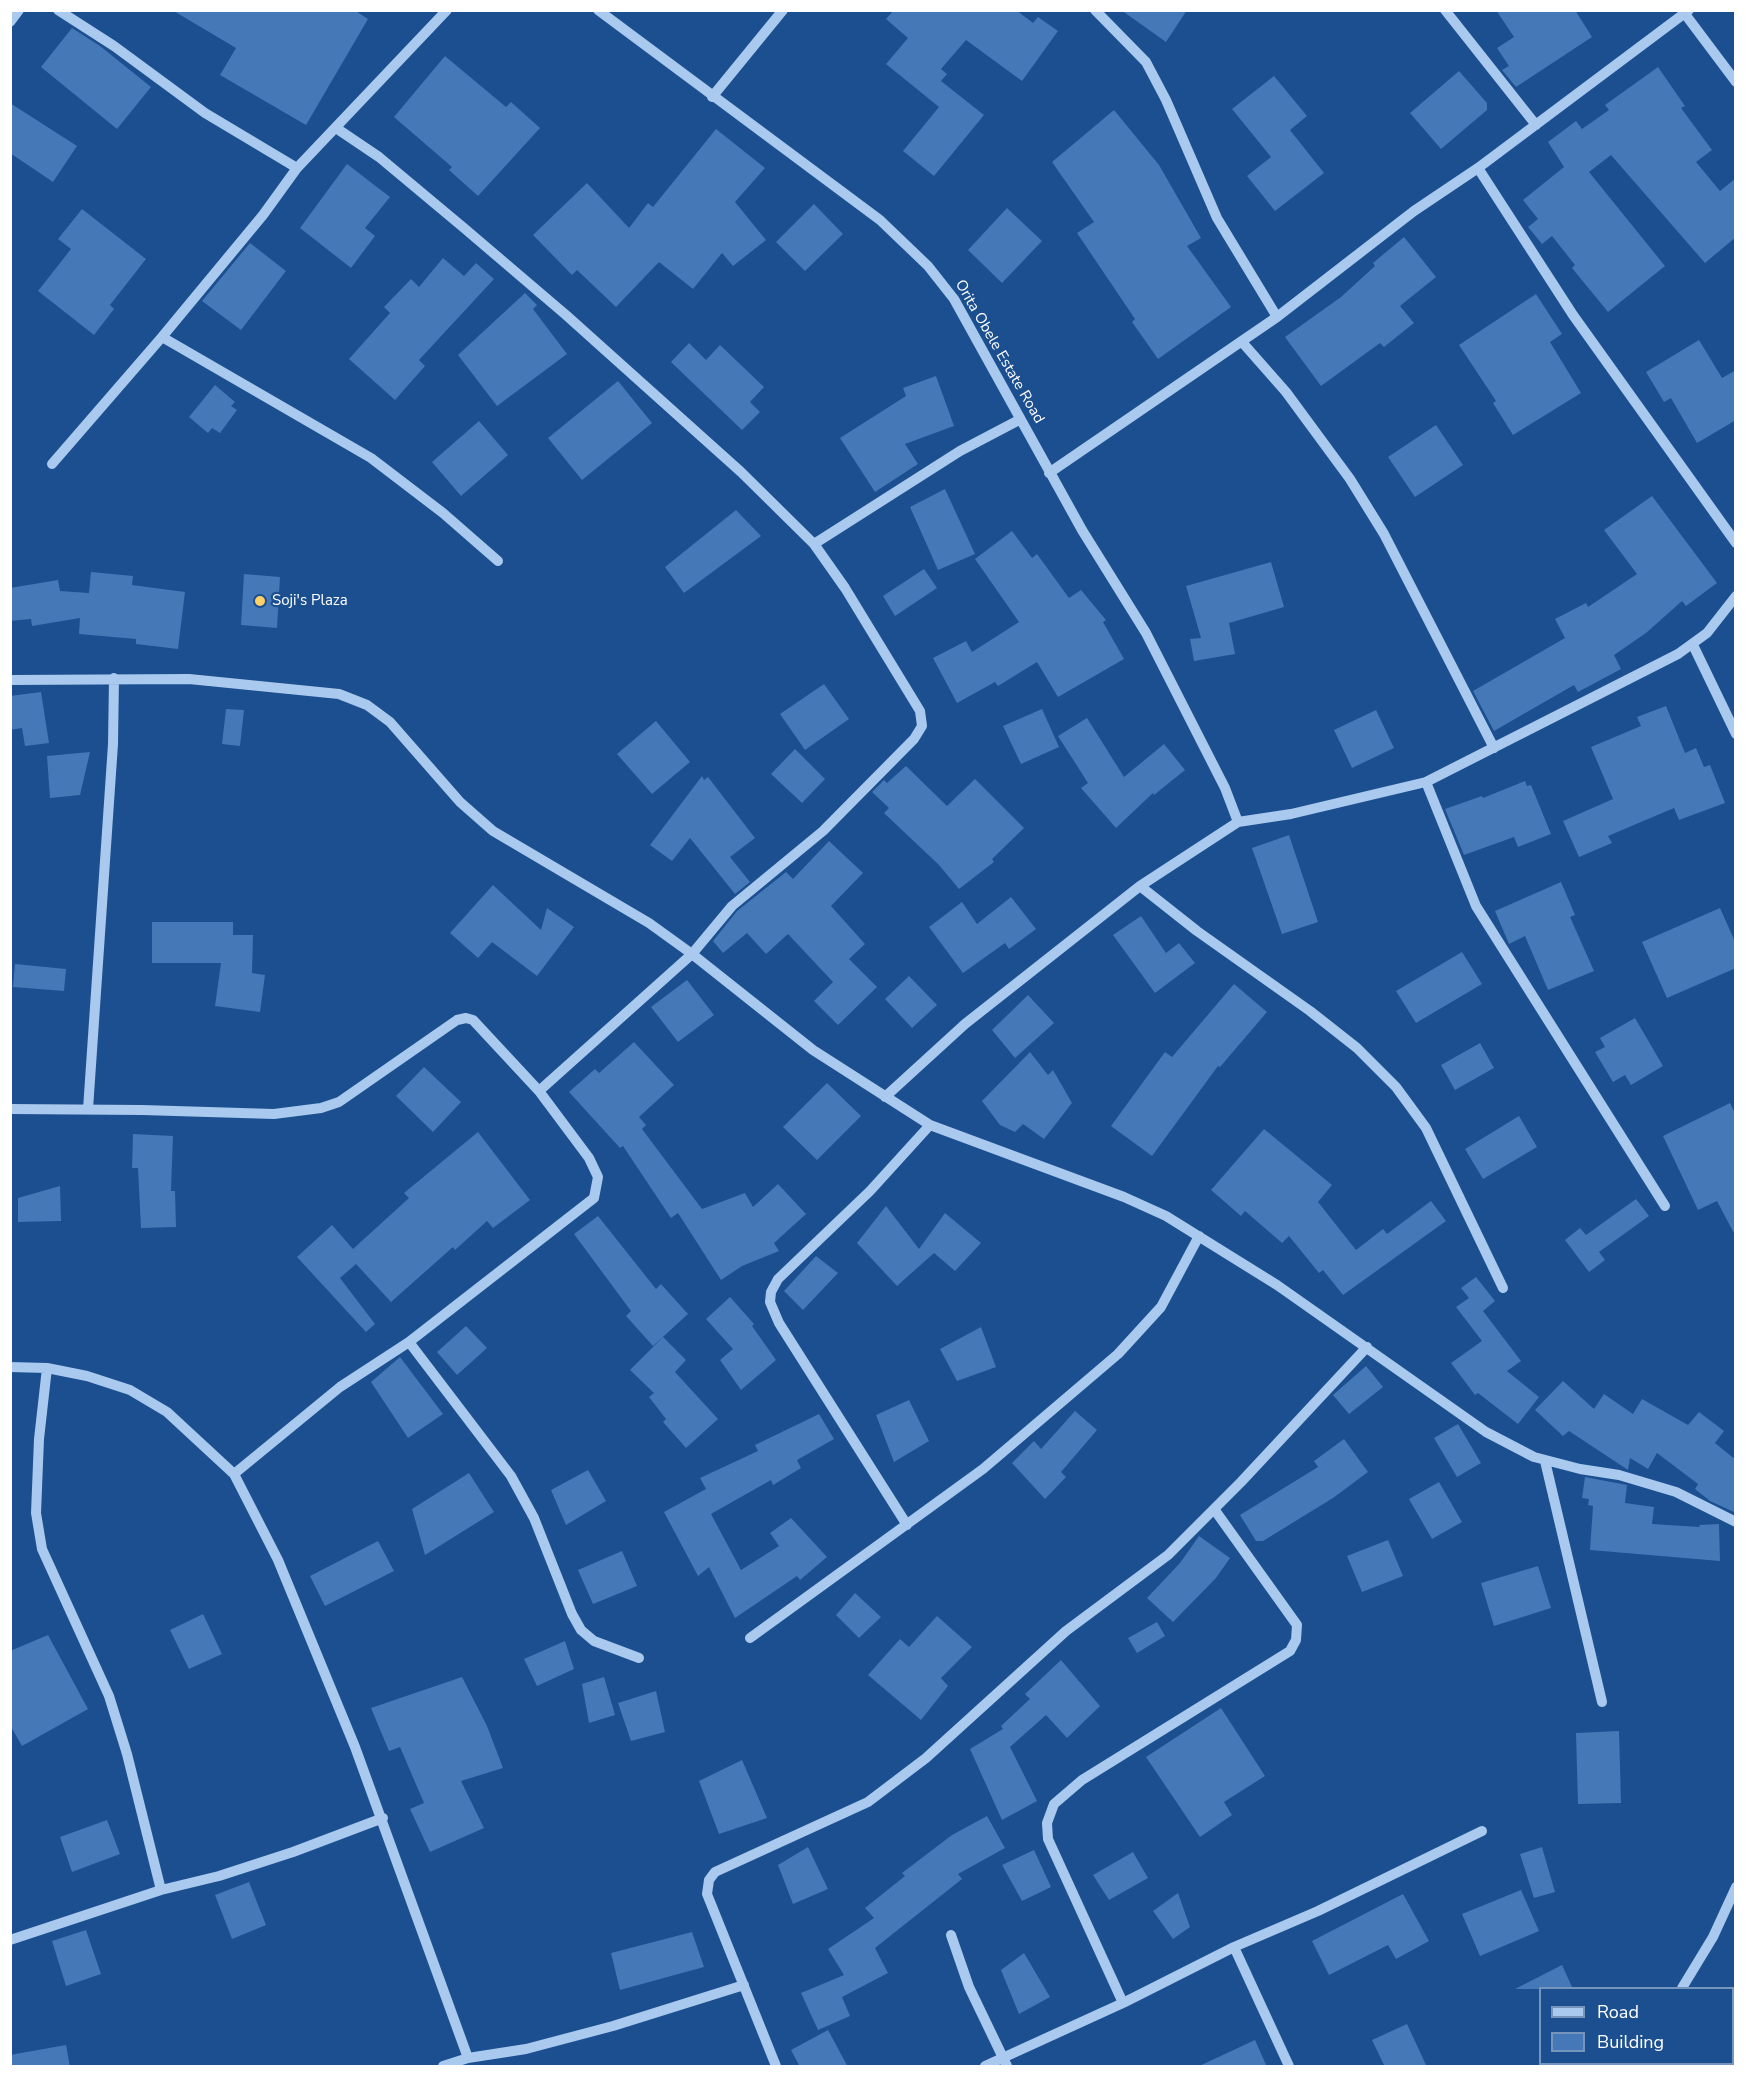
<!DOCTYPE html>
<html>
<head>
<meta charset="utf-8">
<style>
	body { margin:0 }
	#map { position:relative; width:1746px; height:2077px; overflow:hidden; background:#1b4f8f; font-family:"Nunito Sans",sans-serif }
	canvas { display:block }
	.frame { position:absolute; inset:0; border:12px solid #fff; pointer-events:none }
	.legend { position:absolute; left:1539px; top:1987px; width:195px; height:78px; box-sizing:border-box; background:#1b4f8f; border:2px solid #7695bc; margin:0; padding:8px 10px; list-style:none; font-size:18px; color:#fff }
	.legend li { display:flex; align-items:center; gap:12px; height:30px }
	.legend b { width:30px; border:2px solid #7695bc }
</style>
</head>
<body>
<div id="map">
<canvas width="1746" height="2077"></canvas>
<div class="frame"></div>
<ul class="legend">
<li><b style="height:8px;background:#a9c9ee"></b>Road</li>
<li><b style="height:16px;background:#4478b7"></b>Building</li>
</ul>
</div>
<script>
const context = document.querySelector('canvas').getContext('2d');
context.lineJoin = 'round';
function fillPath(path, color) {
  context.fillStyle = color;
  context.fill(path, 'evenodd');
}
function poly(rows) {
  const path = new Path2D();
  for (const r of rows) {
    path.moveTo(r[0], r[1]);
    for (let i = 2; i < r.length; i += 2) path.lineTo(r[i], r[i + 1]);
  }
  return path;
}
function strokePath(path, color, width, dash) {
  context.strokeStyle = color;
  context.lineWidth = width;
  context.lineCap = dash ? 'butt' : 'round';
  context.setLineDash(dash || []);
  context.stroke(path);
}
function write(font, color, halo, rows, align = 'center') {
  context.font = font + ' "Nunito Sans",sans-serif';
  context.lineWidth = 4.5;
  context.setLineDash([]);
  context.textBaseline = 'middle';
  context.strokeStyle = halo;
  context.fillStyle = color;
  for (const [text, x, y, turn = 0] of rows) {
    context.save();
    context.translate(x, y);
    context.rotate((+turn || 0) * Math.PI / 180);
    context.textAlign = isNaN(turn) ? turn : align;
    if (halo) context.strokeText(text, 0, 0);
    context.fillText(text, 0, 0);
    context.restore();
  }
}
fillPath(poly([
	[172,10,354,10,368,19,306,125,220,75,236,48],
	[894,10,1016,10,1033,23,1038,17,1058,31,1022,81,966,40,941,69,947,74,941,81,984,115,934,176,903,151,939,107,886,64,908,38,886,19],
	[1121,10,1187,10,1166,42],
	[1496,10,1575,10,1592,37,1516,87,1502,70,1509,66,1497,48,1514,37],
	[72,28,100,46,151,87,117,129,41,67],
	[445,56,506,107,511,102,540,128,478,196,449,170,452,167,394,117],
	[1658,67,1685,106,1681,108,1712,150,1696,162,1720,191,1736,178,1736,237,1705,263,1611,155,1589,172,1665,266,1608,312,1572,268,1575,265,1552,236,1542,244,1528,227,1538,219,1523,200,1564,167,1548,142,1576,121,1582,129,1609,110,1605,105],
	[1459,71,1487,103,1487,110,1441,149,1410,113],
	[1274,76,1307,116,1290,130,1324,173,1275,211,1247,176,1271,157,1232,109],
	[10,103,77,146,53,182,10,153],
	[1114,110,1159,165,1201,238,1187,246,1231,307,1158,359,1132,322,1135,319,1077,233,1094,222,1052,162],
	[716,129,765,168,735,202,766,240,733,266,722,253,693,289,659,262,616,307,577,270,572,275,533,235,587,183,629,228,648,203,653,207],
	[347,164,390,197,365,228,375,236,351,268,300,228],
	[814,204,843,234,805,271,776,242],
	[1007,208,1042,241,1002,283,968,250],
	[82,209,146,259,110,305,114,309,94,335,38,291,71,249,58,239],
	[1404,237,1436,277,1400,306,1414,323,1384,347,1380,343,1321,386,1285,337,1341,297,1375,266,1373,263],
	[250,243,286,271,241,330,202,301],
	[443,258,464,276,476,263,494,279,419,360,425,366,395,400,349,359,390,313,384,307,411,279,419,287],
	[525,293,537,305,533,309,567,354,497,406,458,355],
	[1536,294,1562,334,1550,342,1581,393,1513,435,1493,403,1496,401,1459,345],
	[1699,340,1722,378,1736,370,1736,420,1697,443,1671,398,1664,402,1646,372],
	[689,343,706,360,720,345,764,387,750,402,760,412,742,430,671,362],
	[936,376,954,426,905,444,918,464,875,492,840,438,906,396,903,388],
	[618,381,652,423,582,480,548,438],
	[215,385,235,402,231,406,237,410,220,433,212,428,208,433,189,417],
	[479,421,508,455,461,496,432,462],
	[1436,425,1463,465,1415,497,1388,457],
	[945,489,975,554,938,570,910,507],
	[1652,496,1717,583,1686,606,1682,601,1646,633,1614,655,1621,669,1578,692,1574,685,1494,731,1473,691,1565,638,1555,619,1586,603,1588,607,1637,574,1604,530],
	[736,510,761,536,684,593,665,567],
	[1012,531,1032,558,1037,554,1069,598,1081,590,1106,620,1103,622,1124,659,1058,697,1037,662,998,686,995,682,957,703,933,658,966,641,972,652,1019,622,975,559],
	[1271,562,1284,607,1229,623,1235,654,1194,661,1190,639,1201,638,1186,586],
	[924,569,937,588,895,616,883,596],
	[91,572,133,576,132,585,185,592,178,649,136,644,136,639,79,634,80,618,32,626,31,619,10,621,10,588,58,580,60,591,89,593],
	[244,574,280,577,277,628,241,625],
	[824,684,849,719,805,750,780,714],
	[41,692,49,743,25,746,22,728,10,730,10,696],
	[1666,706,1685,753,1696,748,1704,767,1710,765,1725,803,1679,820,1674,808,1608,836,1612,843,1579,857,1563,821,1613,799,1591,747,1641,726,1637,717],
	[226,709,244,710,240,746,222,744],
	[1042,709,1059,747,1021,764,1003,726],
	[1376,710,1394,748,1352,768,1334,730],
	[1087,718,1124,777,1164,744,1185,770,1154,795,1153,793,1116,828,1081,788,1088,783,1058,736],
	[656,721,690,762,652,794,617,754],
	[795,749,825,779,802,803,771,774],
	[90,752,80,795,50,798,47,756],
	[906,766,947,806,975,779,1024,828,992,859,994,862,959,889,939,865,884,813,889,808,872,792,884,780,887,783],
	[702,776,704,780,708,777,755,838,730,857,750,882,735,894,690,838,672,861,650,845],
	[1525,781,1527,786,1531,785,1551,834,1518,847,1514,837,1464,855,1445,809,1482,796,1483,798],
	[1289,835,1318,922,1282,934,1252,848],
	[829,841,863,873,831,906,865,944,849,959,877,987,838,1025,814,1001,833,982,788,934,766,954,747,933,723,953,713,941,737,911,786,872,793,879],
	[1561,882,1575,915,1570,917,1594,971,1548,990,1525,936,1509,944,1495,911],
	[493,885,541,930,547,908,574,927,537,976,492,942,478,958,450,933],
	[1011,897,1036,929,1009,949,1005,943,963,973,929,927,962,902,977,924],
	[1720,908,1736,944,1736,968,1667,998,1642,942],
	[1141,916,1166,953,1179,943,1195,963,1155,993,1113,935],
	[152,922,233,922,233,935,253,935,252,973,265,975,260,1012,215,1006,221,963,152,963],
	[1462,952,1482,984,1416,1023,1396,991],
	[15,964,66,969,64,991,13,987],
	[909,976,937,1005,912,1028,885,999],
	[687,980,714,1015,678,1042,651,1007],
	[1234,984,1267,1012,1220,1067,1218,1066,1152,1156,1111,1126,1165,1052,1172,1057],
	[1028,995,1054,1023,1015,1058,992,1030],
	[1635,1018,1663,1066,1631,1085,1625,1075,1613,1082,1595,1052,1605,1047,1600,1038],
	[634,1042,674,1085,639,1117,646,1125,642,1129,702,1209,745,1193,753,1207,778,1184,806,1214,774,1243,779,1251,742,1266,721,1280,678,1213,671,1218,623,1146,620,1148,569,1092,595,1069,599,1073],
	[1480,1043,1494,1068,1455,1090,1441,1065],
	[1030,1052,1048,1075,1053,1070,1072,1103,1044,1139,1023,1124,1015,1132,1000,1125,982,1101],
	[424,1067,461,1102,433,1132,396,1096],
	[827,1083,861,1116,817,1160,783,1127],
	[1730,1103,1736,1115,1736,1237,1717,1201,1698,1210,1663,1136],
	[1519,1116,1537,1147,1483,1179,1465,1149],
	[1264,1129,1332,1185,1318,1202,1356,1250,1383,1229,1387,1234,1431,1201,1446,1221,1343,1295,1323,1270,1319,1273,1289,1236,1282,1243,1245,1211,1241,1216,1211,1190],
	[478,1132,530,1200,493,1228,487,1221,455,1250,453,1247,391,1302,356,1264,340,1278,375,1324,366,1332,297,1257,332,1225,353,1249,409,1198,404,1193],
	[133,1134,173,1136,171,1191,175,1191,176,1227,141,1228,138,1168,132,1168],
	[60,1186,61,1221,18,1222,18,1198],
	[1636,1199,1649,1216,1599,1252,1605,1260,1589,1272,1565,1240,1580,1228,1586,1235],
	[886,1206,919,1249,945,1213,981,1243,955,1271,934,1253,897,1286,857,1243],
	[598,1216,656,1289,661,1284,688,1314,653,1346,626,1316,631,1311,574,1234],
	[816,1256,838,1273,803,1310,784,1291],
	[1476,1277,1495,1301,1483,1311,1521,1361,1507,1371,1539,1397,1518,1424,1478,1393,1475,1395,1451,1363,1482,1341,1456,1307,1469,1298,1461,1288],
	[730,1297,754,1324,752,1326,776,1360,741,1390,720,1360,733,1349,706,1319],
	[466,1326,487,1348,457,1375,437,1352],
	[981,1327,996,1367,957,1381,940,1349],
	[663,1337,686,1360,675,1372,718,1419,686,1448,663,1422,666,1419,649,1397,654,1393,630,1370],
	[400,1357,443,1414,408,1438,371,1382],
	[1366,1366,1383,1387,1349,1414,1333,1395],
	[1563,1381,1594,1409,1604,1394,1633,1414,1642,1399,1688,1425,1699,1412,1724,1431,1715,1443,1736,1460,1736,1513,1710,1501,1695,1489,1698,1484,1657,1453,1648,1469,1630,1458,1628,1470,1569,1431,1563,1436,1535,1410],
	[909,1400,929,1441,894,1462,876,1415],
	[1075,1411,1097,1430,1061,1472,1066,1477,1045,1499,1012,1463,1034,1441,1041,1449],
	[819,1414,834,1439,797,1460,801,1468,773,1485,771,1480,711,1514,741,1570,779,1546,770,1533,791,1518,827,1557,800,1580,797,1576,735,1618,709,1567,698,1576,664,1512,706,1489,700,1478,758,1451,755,1445],
	[1458,1424,1481,1463,1457,1477,1434,1438],
	[1344,1439,1368,1472,1333,1498,1263,1541,1256,1541,1240,1515,1318,1467,1314,1461],
	[588,1470,606,1501,566,1525,551,1490],
	[469,1473,494,1512,425,1555,412,1509],
	[1585,1477,1627,1485,1625,1503,1654,1507,1652,1524,1700,1527,1699,1525,1719,1524,1720,1561,1590,1550,1593,1506,1588,1505,1589,1499,1582,1498],
	[1439,1482,1462,1522,1432,1539,1409,1499],
	[1199,1536,1230,1558,1216,1578,1173,1622,1147,1598,1180,1563],
	[1388,1540,1403,1576,1362,1592,1347,1556],
	[378,1541,394,1571,325,1606,310,1576],
	[622,1551,637,1586,593,1604,578,1570],
	[1538,1566,1551,1608,1494,1626,1481,1583],
	[855,1593,881,1617,859,1638,836,1615],
	[203,1614,222,1654,189,1669,170,1630],
	[937,1616,972,1647,941,1678,948,1686,921,1720,868,1675,900,1639,909,1647],
	[1157,1622,1165,1636,1137,1653,1128,1638],
	[48,1635,88,1709,22,1746,10,1725,10,1651],
	[565,1641,574,1669,537,1686,524,1659],
	[1061,1660,1100,1706,1067,1738,1046,1715,1010,1747,1037,1801,1002,1820,970,1749,1003,1729,1001,1726,1030,1699,1025,1694],
	[462,1677,487,1726,503,1768,461,1781,484,1828,430,1852,410,1809,424,1803,400,1747,389,1751,371,1708],
	[604,1677,615,1715,589,1723,582,1684],
	[656,1691,665,1732,631,1741,618,1703],
	[1221,1708,1265,1776,1224,1802,1232,1815,1200,1837,1146,1757],
	[1619,1731,1621,1803,1578,1804,1576,1733],
	[742,1760,767,1818,719,1834,699,1781],
	[987,1816,1005,1848,958,1874,962,1879,875,1948,888,1973,842,1997,850,2016,818,2030,801,1993,844,1975,828,1949,874,1918,865,1908,905,1876,902,1873,952,1835],
	[107,1820,120,1854,72,1872,60,1837],
	[808,1847,828,1889,793,1904,778,1865],
	[1542,1847,1555,1892,1534,1898,1520,1854],
	[1034,1850,1051,1887,1022,1901,1002,1865],
	[1133,1852,1148,1878,1109,1900,1093,1875],
	[249,1882,266,1925,232,1939,215,1895],
	[1521,1890,1539,1931,1480,1956,1462,1914],
	[1178,1893,1190,1927,1173,1939,1153,1911],
	[1403,1894,1429,1941,1396,1959,1388,1945,1329,1975,1312,1941],
	[86,1930,101,1974,66,1986,52,1941],
	[692,1932,704,1967,620,1990,611,1953],
	[1024,1953,1050,1997,1019,2014,1001,1970],
	[1562,1965,1573,1989,1515,1989],
	[1407,2024,1427,2067,1385,2067,1372,2040],
	[828,2030,848,2067,800,2067,791,2050],
	[1255,2040,1267,2067,1197,2067],
	[66,2045,70,2067,10,2067,10,2055]
]), '#4478b7');
strokePath(poly([
	[58,10,114,46,205,113,297,168],
	[598,10,880,220,928,266,954,299,1082,530,1146,633,1225,788,1238,822],
	[1095,10,1146,62,1166,100,1217,218,1277,317],
	[1445,10,1536,125],
	[1685,14,1736,82],
	[10,22,19,10],
	[712,97,783,10],
	[336,128,379,157,464,228,566,315,741,472,814,544,845,588,920,711,922,726,914,739,823,831,732,906,692,954,539,1091],
	[1478,168,1573,315,1736,543],
	[162,337,371,458,443,513,498,561],
	[1242,342,1286,392,1350,479,1384,534,1494,748],
	[52,464,162,337,263,215,297,168,447,10],
	[1049,473,1277,317,1414,211,1478,168,1689,10],
	[814,544,960,451,1019,420],
	[1693,645,1736,734],
	[10,680,189,679,339,694,367,705,390,722,460,802,493,831,649,923,692,954,813,1050,930,1125,1124,1197,1166,1216,1277,1285,1486,1432,1534,1457,1580,1469,1619,1475,1676,1492,1736,1522],
	[1426,782,1476,906,1665,1206],
	[1140,886,1197,931,1310,1011,1357,1048,1396,1087,1426,1128,1503,1288],
	[885,1097,965,1024,1140,886,1238,822,1291,814,1426,782,1678,654,1707,633,1736,596],
	[10,1109,142,1110,274,1114,321,1108,339,1102,457,1020,466,1018,473,1020,539,1091,589,1158,598,1177,594,1198,409,1342,340,1387,234,1474],
	[88,1109,113,744,114,678],
	[409,1342,511,1476,534,1518,572,1614,581,1630,594,1641,639,1658],
	[10,1367,47,1368,87,1376,130,1390,167,1412,234,1474,278,1560,355,1747,468,2058],
	[47,1368,39,1439,36,1513,42,1549,109,1696,127,1754,161,1890,219,1876,293,1852,383,1818],
	[1545,1461,1602,1702],
	[907,1525,779,1323,770,1302,771,1292,778,1279,870,1191,930,1125],
	[750,1638,983,1469,1118,1354,1161,1307,1199,1236],
	[951,1935,969,1987,1007,2066],
	[10,1940,161,1890],
	[1234,1947,1289,2066],
	[1682,1988,1713,1937,1736,1887],
	[1123,2003,1048,1839,1047,1823,1054,1804,1082,1780,1290,1651,1296,1640,1297,1625,1214,1509],
	[443,2066,468,2058,526,2049,613,2026,744,1985],
	[776,2066,707,1894,709,1880,715,1872,868,1802,926,1758,1066,1631,1168,1555,1241,1482,1367,1347],
	[985,2066,1123,2003,1234,1947,1318,1911,1482,1831],
	[1544,2066,1553,2064],
	[1620,2066,1622,2064]
]), '#a9c9ee', 10);
for (const [x, y, r, color] of [
	[260,601,6,"#ffd166"]
]) {
  const dot = new Path2D();
  dot.arc(x, y, r, 0, 2 * Math.PI);
  context.fillStyle = color;
  context.fill(dot);
  strokePath(dot, '#1b4f8f', 2);
}
write('15px', '#fff', '#1b4f8f', [
	["Orita Obele Estate Road",999,352,60]
]);
write('15px', '#fff', '#1b4f8f', [
	["Soji's Plaza",272,601]
], 'left');
</script>
</body>
</html>
